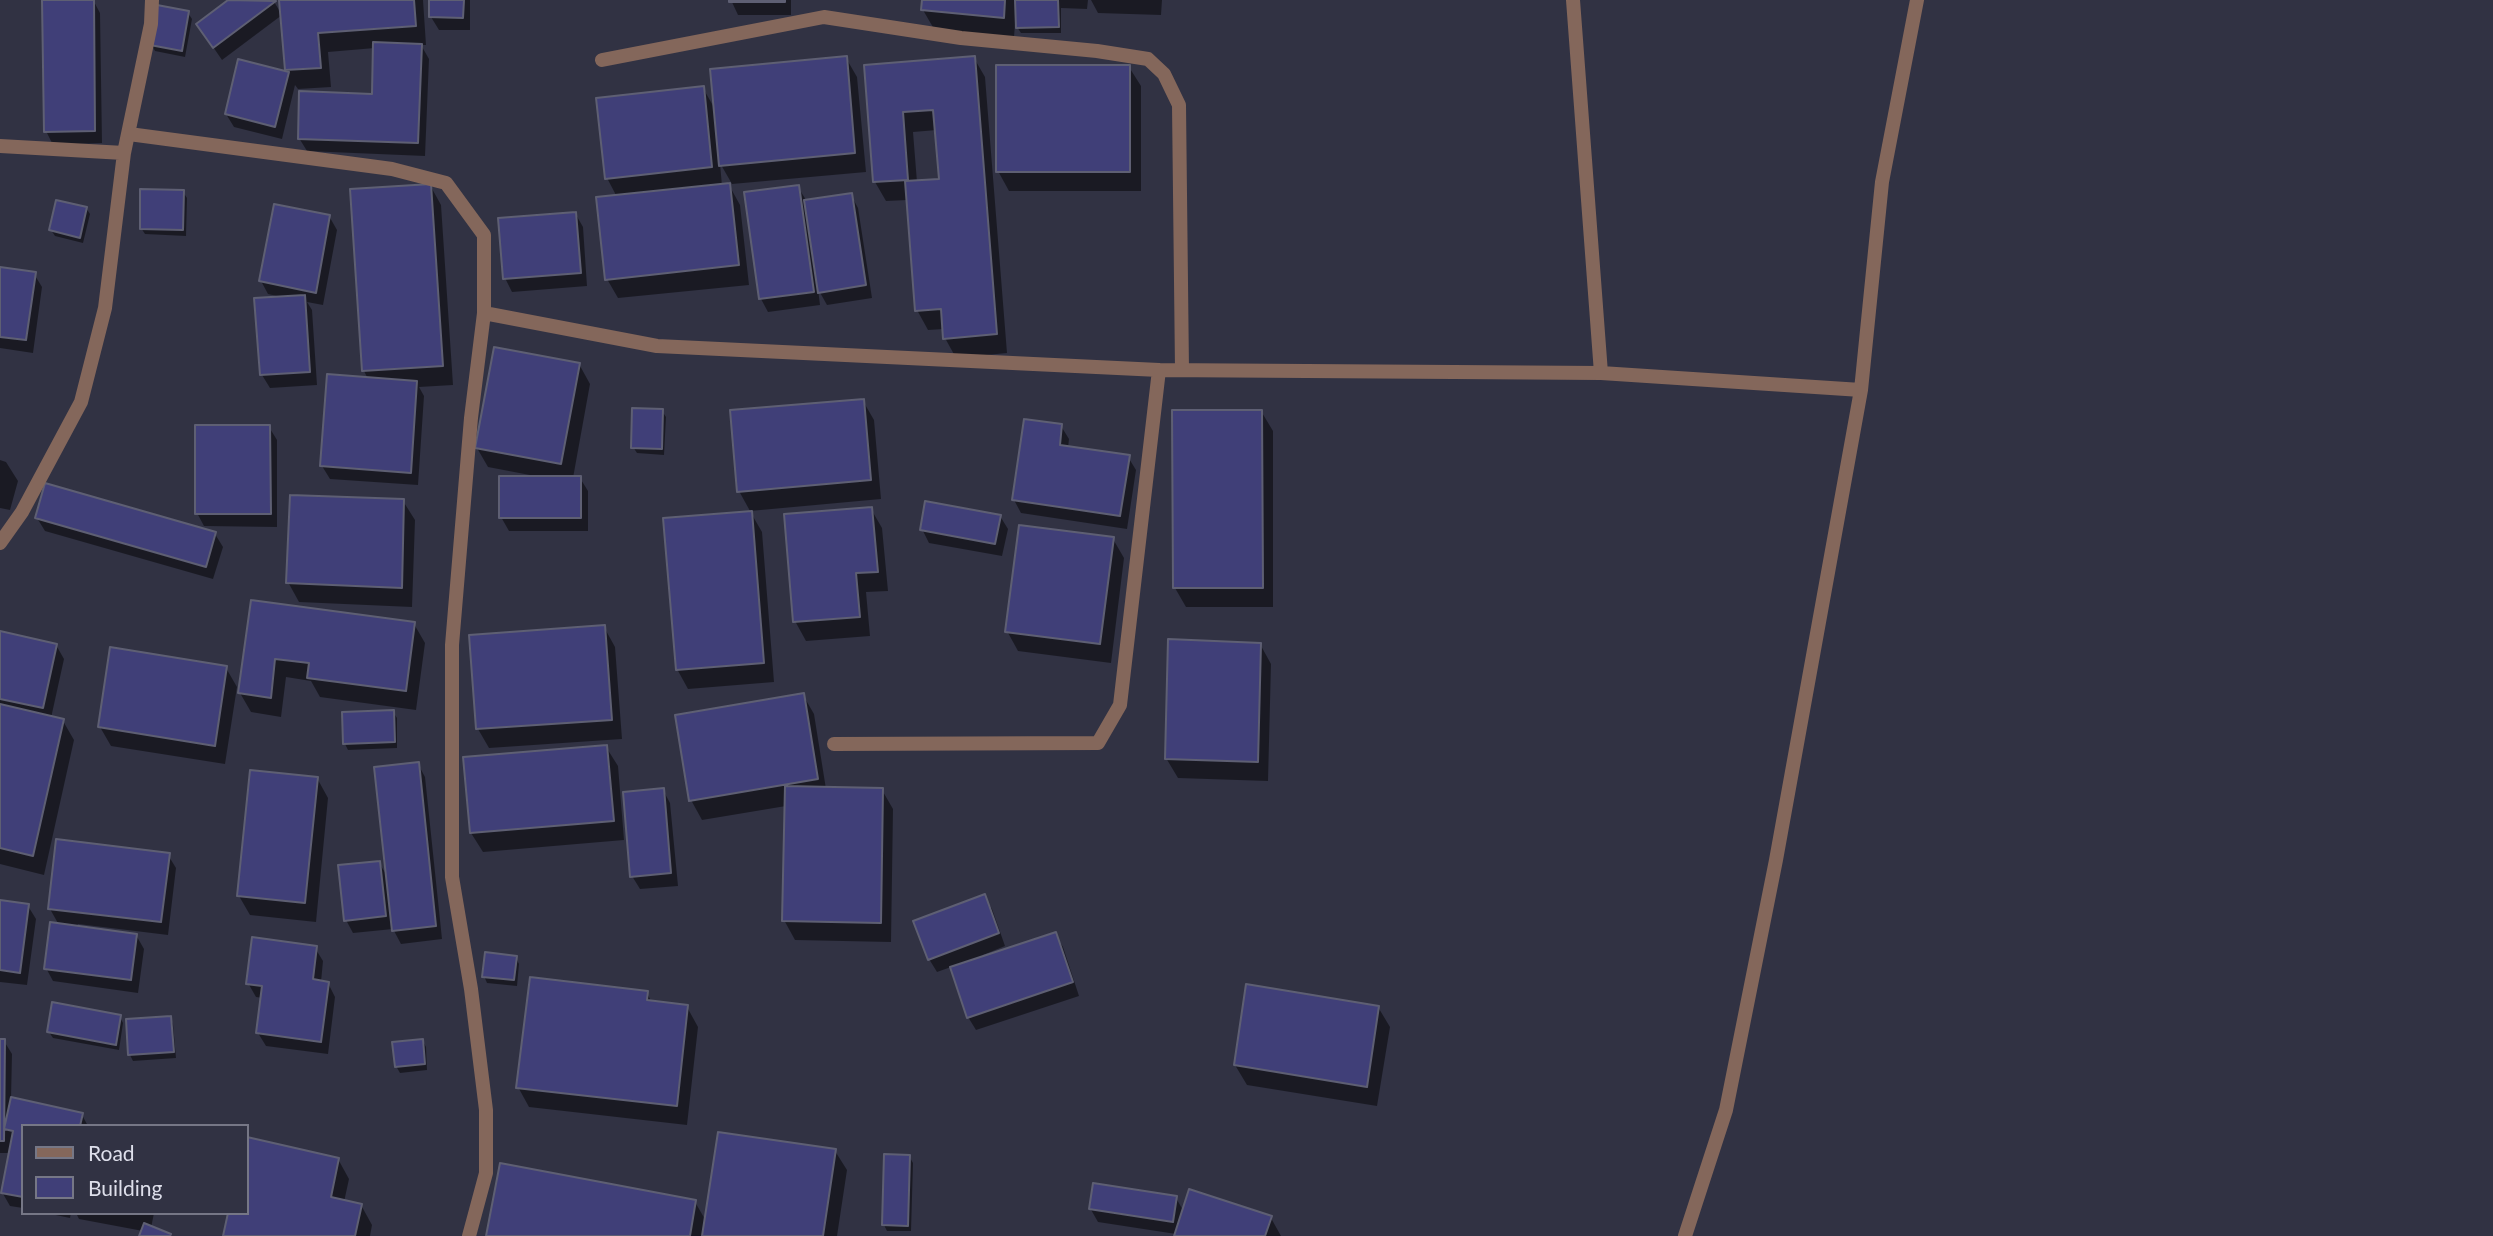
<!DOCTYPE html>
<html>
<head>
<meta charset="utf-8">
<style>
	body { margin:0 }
	#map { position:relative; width:2493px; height:1236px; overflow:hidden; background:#313243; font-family:Lato,sans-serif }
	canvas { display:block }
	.legend { position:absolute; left:21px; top:1124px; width:228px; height:91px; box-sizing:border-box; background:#313243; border:2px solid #767786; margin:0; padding:9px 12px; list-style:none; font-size:21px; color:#dedfeb }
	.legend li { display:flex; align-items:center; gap:14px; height:35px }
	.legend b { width:35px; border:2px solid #767786 }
</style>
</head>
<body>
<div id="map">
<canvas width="2493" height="1236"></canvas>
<ul class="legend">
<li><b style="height:9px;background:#84675b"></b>Road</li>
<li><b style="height:19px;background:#403f78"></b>Building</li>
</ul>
</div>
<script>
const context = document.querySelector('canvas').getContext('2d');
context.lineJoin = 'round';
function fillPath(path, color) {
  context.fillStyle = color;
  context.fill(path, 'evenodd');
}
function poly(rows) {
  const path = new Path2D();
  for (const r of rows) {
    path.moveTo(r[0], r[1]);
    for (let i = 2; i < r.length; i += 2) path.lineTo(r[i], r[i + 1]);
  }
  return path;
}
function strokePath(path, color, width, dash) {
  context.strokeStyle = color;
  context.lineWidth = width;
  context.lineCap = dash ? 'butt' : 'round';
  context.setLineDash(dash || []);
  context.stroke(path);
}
fillPath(poly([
	[93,0,100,13,102,143,53,145,46,131],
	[231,0,273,0,282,15,222,60,198,25],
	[281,0,423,0,426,45,421,45,429,59,425,156,307,151,299,138,373,96,375,48,328,52,331,87,298,89,295,85,282,139,234,127,226,114,240,61,289,74,286,70],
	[431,0,470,0,470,30,439,30,431,17],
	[731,0,791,0,791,15,738,15],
	[924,0,1088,0,1087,9,1061,8,1061,33,1021,33,1015,24,1014,37,934,29,923,10],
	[1091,0,1162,0,1161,15,1098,13],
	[188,13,192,19,185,57,155,51,152,45],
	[846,58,857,77,866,172,732,184,720,163,722,186,729,185,740,205,749,285,618,298,607,279,617,197,607,178,703,88,716,111],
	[974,58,985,77,1007,353,956,358,945,338,944,329,928,330,917,310,908,200,886,201,875,182,866,66],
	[937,130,941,180,917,182,913,132],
	[1129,67,1141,86,1141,191,1009,191,998,171],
	[430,185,441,205,453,385,419,387,424,396,418,485,330,479,322,466,368,379,364,371,352,191],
	[798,187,806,200,851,195,858,208,872,298,827,305,818,289,820,305,768,312,761,299],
	[183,192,187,198,186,236,145,234,141,228],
	[86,208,90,214,83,243,55,236,51,230],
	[575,213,583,227,587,286,512,292,505,278],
	[329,216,337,230,323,305,307,302,312,310,317,385,270,388,262,375,281,297,268,294,261,281],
	[0,269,34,274,42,287,33,353,0,348],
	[579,364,590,384,573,478,580,478,588,491,588,531,509,531,501,517,535,476,488,467,477,448],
	[863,401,874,420,881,499,750,511,739,491],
	[662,411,666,417,664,455,637,453,633,447],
	[1261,411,1273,431,1273,607,1186,607,1175,588],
	[1061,426,1069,439,1068,448,1128,457,1136,470,1127,529,1021,513,1014,500],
	[269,427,277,440,277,527,204,526,197,513],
	[0,460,6,462,18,481,10,510,0,508],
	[403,501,415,520,412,607,299,602,288,582],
	[871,509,882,528,888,591,866,592,870,636,806,641,795,621],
	[751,513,762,532,774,682,688,689,677,669],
	[1000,516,1008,529,1002,556,929,543,922,529],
	[37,518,215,534,223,547,213,579,45,531],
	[1113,539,1124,558,1111,663,1018,651,1007,631],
	[252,602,414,624,425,643,416,710,320,697,311,681,286,677,281,717,251,712,240,693],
	[604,627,615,647,622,739,489,748,478,729,471,636],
	[0,633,56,645,64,659,51,718,63,721,74,740,44,875,0,864],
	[1260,644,1271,664,1268,781,1178,778,1166,758],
	[226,668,237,687,225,764,111,746,100,727],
	[803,695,814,714,826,789,882,790,893,809,891,942,795,940,784,920,786,806,702,820,691,800],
	[393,712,397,718,397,748,348,750,345,744],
	[606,747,618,766,624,840,483,852,471,833],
	[418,764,425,777,442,939,401,944,393,929,353,933,346,920,379,863,388,877],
	[317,778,328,798,316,922,250,915,239,896],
	[663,790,670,803,678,886,640,889,632,876],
	[168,855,176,868,168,935,78,924,77,927,136,935,144,949,138,993,53,981,46,968,59,925,50,909],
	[984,896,992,909,1005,946,983,955,984,958,1055,934,1063,947,1079,996,976,1030,968,1017,951,967,937,972,929,959],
	[0,902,28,906,36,919,27,985,0,982],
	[315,948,323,961,321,982,328,983,335,997,328,1054,266,1046,258,1033,263,998,256,997,248,983],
	[516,958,519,964,517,986,487,983,484,976],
	[647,993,652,1003,687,1007,698,1027,687,1125,529,1107,518,1087],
	[1378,1007,1390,1027,1377,1106,1247,1085,1235,1065],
	[120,1017,123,1023,119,1050,53,1038,49,1032],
	[170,1018,173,1024,176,1058,133,1061,130,1055],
	[0,1041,4,1041,12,1054,11,1099,82,1115,88,1126,23,1126,23,1208,10,1206,2,1192,11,1153,0,1153],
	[423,1041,426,1047,427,1070,400,1073,396,1066],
	[247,1139,338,1159,349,1179,344,1202,361,1205,372,1225,370,1236,225,1236,247,1213],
	[835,1151,847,1170,837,1236,488,1236,695,1202,706,1221],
	[909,1156,913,1163,911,1231,887,1231,884,1225],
	[1176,1198,1184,1212,1271,1218,1281,1236,1176,1236,1176,1234,1098,1222,1090,1208],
	[46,1213,71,1213,70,1218],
	[76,1213,154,1213,151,1228,170,1236,141,1236,143,1231,79,1219]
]), '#0007');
const building = poly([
	[42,0,94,0,95,131,44,132,42,0],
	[228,0,276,1,213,48,196,24,228,0],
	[279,0,414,0,416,26,318,33,321,68,285,70,279,0],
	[429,0,464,0,463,18,429,17,429,0],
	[729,0,785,0,785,2,729,2,729,0],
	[922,0,1005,0,1004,18,921,10,922,0],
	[1015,0,1058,0,1059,27,1016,28,1015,0],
	[157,5,189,11,182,51,150,45,157,5],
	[373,42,422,44,418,143,298,139,299,91,372,94,373,42],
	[847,56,855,153,719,166,710,69,847,56],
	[975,56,997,334,943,339,941,309,915,311,905,181,939,179,933,110,903,112,908,180,873,182,864,65,975,56],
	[238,59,289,72,275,127,225,114,238,59],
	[996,65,1130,65,1130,172,996,172,996,65],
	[704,86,712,167,605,179,596,98,704,86],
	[730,183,739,265,605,280,596,197,730,183],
	[431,184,443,366,362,371,350,189,431,184],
	[799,185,814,292,759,299,744,192,799,185],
	[140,189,184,190,183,230,140,229,140,189],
	[852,193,866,285,818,293,804,200,852,193],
	[56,200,87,207,80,238,49,230,56,200],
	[274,204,330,215,316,293,259,281,274,204],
	[576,212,581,273,503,279,498,218,576,212],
	[0,267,36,272,26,340,0,337,0,267],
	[305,295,310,372,260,375,254,298,305,295],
	[494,347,580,363,561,464,475,448,494,347],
	[327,374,417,381,411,473,320,466,327,374],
	[864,399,871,480,737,492,730,410,864,399],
	[632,408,663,409,662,449,631,448,632,408],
	[1172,410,1262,410,1263,588,1173,588,1172,410],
	[1024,419,1062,424,1060,445,1130,455,1120,516,1012,500,1024,419],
	[195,425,270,425,271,514,195,514,195,425],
	[499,476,581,476,581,518,499,518,499,476],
	[45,483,216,532,206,567,35,518,45,483],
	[290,495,404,499,402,588,286,583,290,495],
	[925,501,1001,515,995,544,920,530,925,501],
	[872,507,878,572,856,573,860,617,793,622,784,514,872,507],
	[752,511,764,663,676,670,663,518,752,511],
	[1019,525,1114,537,1100,644,1005,632,1019,525],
	[251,600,415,622,406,691,307,678,309,663,275,659,271,698,238,693,251,600],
	[605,625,612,720,476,729,469,635,605,625],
	[0,631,57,644,43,708,0,699,0,631],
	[1168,639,1261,643,1258,762,1165,759,1168,639],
	[110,647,227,666,215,746,98,727,110,647],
	[804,693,818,779,689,801,675,715,804,693],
	[0,704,64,719,33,856,0,848,0,704],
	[394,710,395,742,343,744,342,712,394,710],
	[607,745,614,821,470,833,463,757,607,745],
	[419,762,436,926,392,931,374,767,419,762],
	[250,770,318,777,305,903,237,896,250,770],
	[785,786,883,788,881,923,782,921,785,786],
	[664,788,671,873,630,877,623,792,664,788],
	[56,839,170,853,161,922,48,909,56,839],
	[380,861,386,916,344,921,338,865,380,861],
	[985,894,999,933,928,960,913,921,985,894],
	[0,900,29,904,20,973,0,970,0,900],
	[50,922,137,934,131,980,44,969,50,922],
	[1056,932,1073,982,967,1018,950,967,1056,932],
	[252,937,317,946,313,979,329,982,321,1042,256,1033,262,986,246,984,252,937],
	[485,952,517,956,514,980,482,977,485,952],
	[530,977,648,991,647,1000,688,1005,677,1106,516,1088,530,977],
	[1246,984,1379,1006,1367,1087,1234,1065,1246,984],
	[52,1002,121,1015,116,1045,47,1032,52,1002],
	[171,1016,174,1052,128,1055,126,1019,171,1016],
	[0,1039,5,1039,4,1141,0,1141,0,1039],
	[423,1039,425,1064,395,1067,392,1042,423,1039],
	[11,1097,83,1113,80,1126,23,1126,23,1197,1,1193,13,1131,4,1129,11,1097],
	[718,1132,836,1149,823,1236,702,1236,718,1132],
	[247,1137,339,1158,331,1197,362,1204,355,1236,223,1236,228,1213,247,1213,247,1137],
	[884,1154,910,1155,908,1226,882,1225,884,1154],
	[500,1163,696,1200,690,1236,486,1236,500,1163],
	[1093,1183,1177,1196,1173,1222,1089,1209,1093,1183],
	[1189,1189,1272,1216,1265,1236,1174,1236,1189,1189],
	[144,1223,171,1234,170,1236,139,1236,144,1223]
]);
fillPath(building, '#403f78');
strokePath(building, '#5e5f73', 2);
strokePath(poly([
	[1573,0,1601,373],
	[602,60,824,17,961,38,1097,51,1148,59,1164,74,1179,105,1182,370],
	[129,134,392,169,446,183,484,235,484,313,471,418,452,645,452,877,471,989,486,1110,486,1173,469,1236],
	[0,146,124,153],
	[484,313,657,346,1159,370,1601,373,1861,390],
	[0,543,22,512,81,402,105,308,124,153,151,24,152,0],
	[834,744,1098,743,1120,705,1159,370],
	[1685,1236,1726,1110,1776,860,1861,390,1882,182,1917,0]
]), '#84675b', 14);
</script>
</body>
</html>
